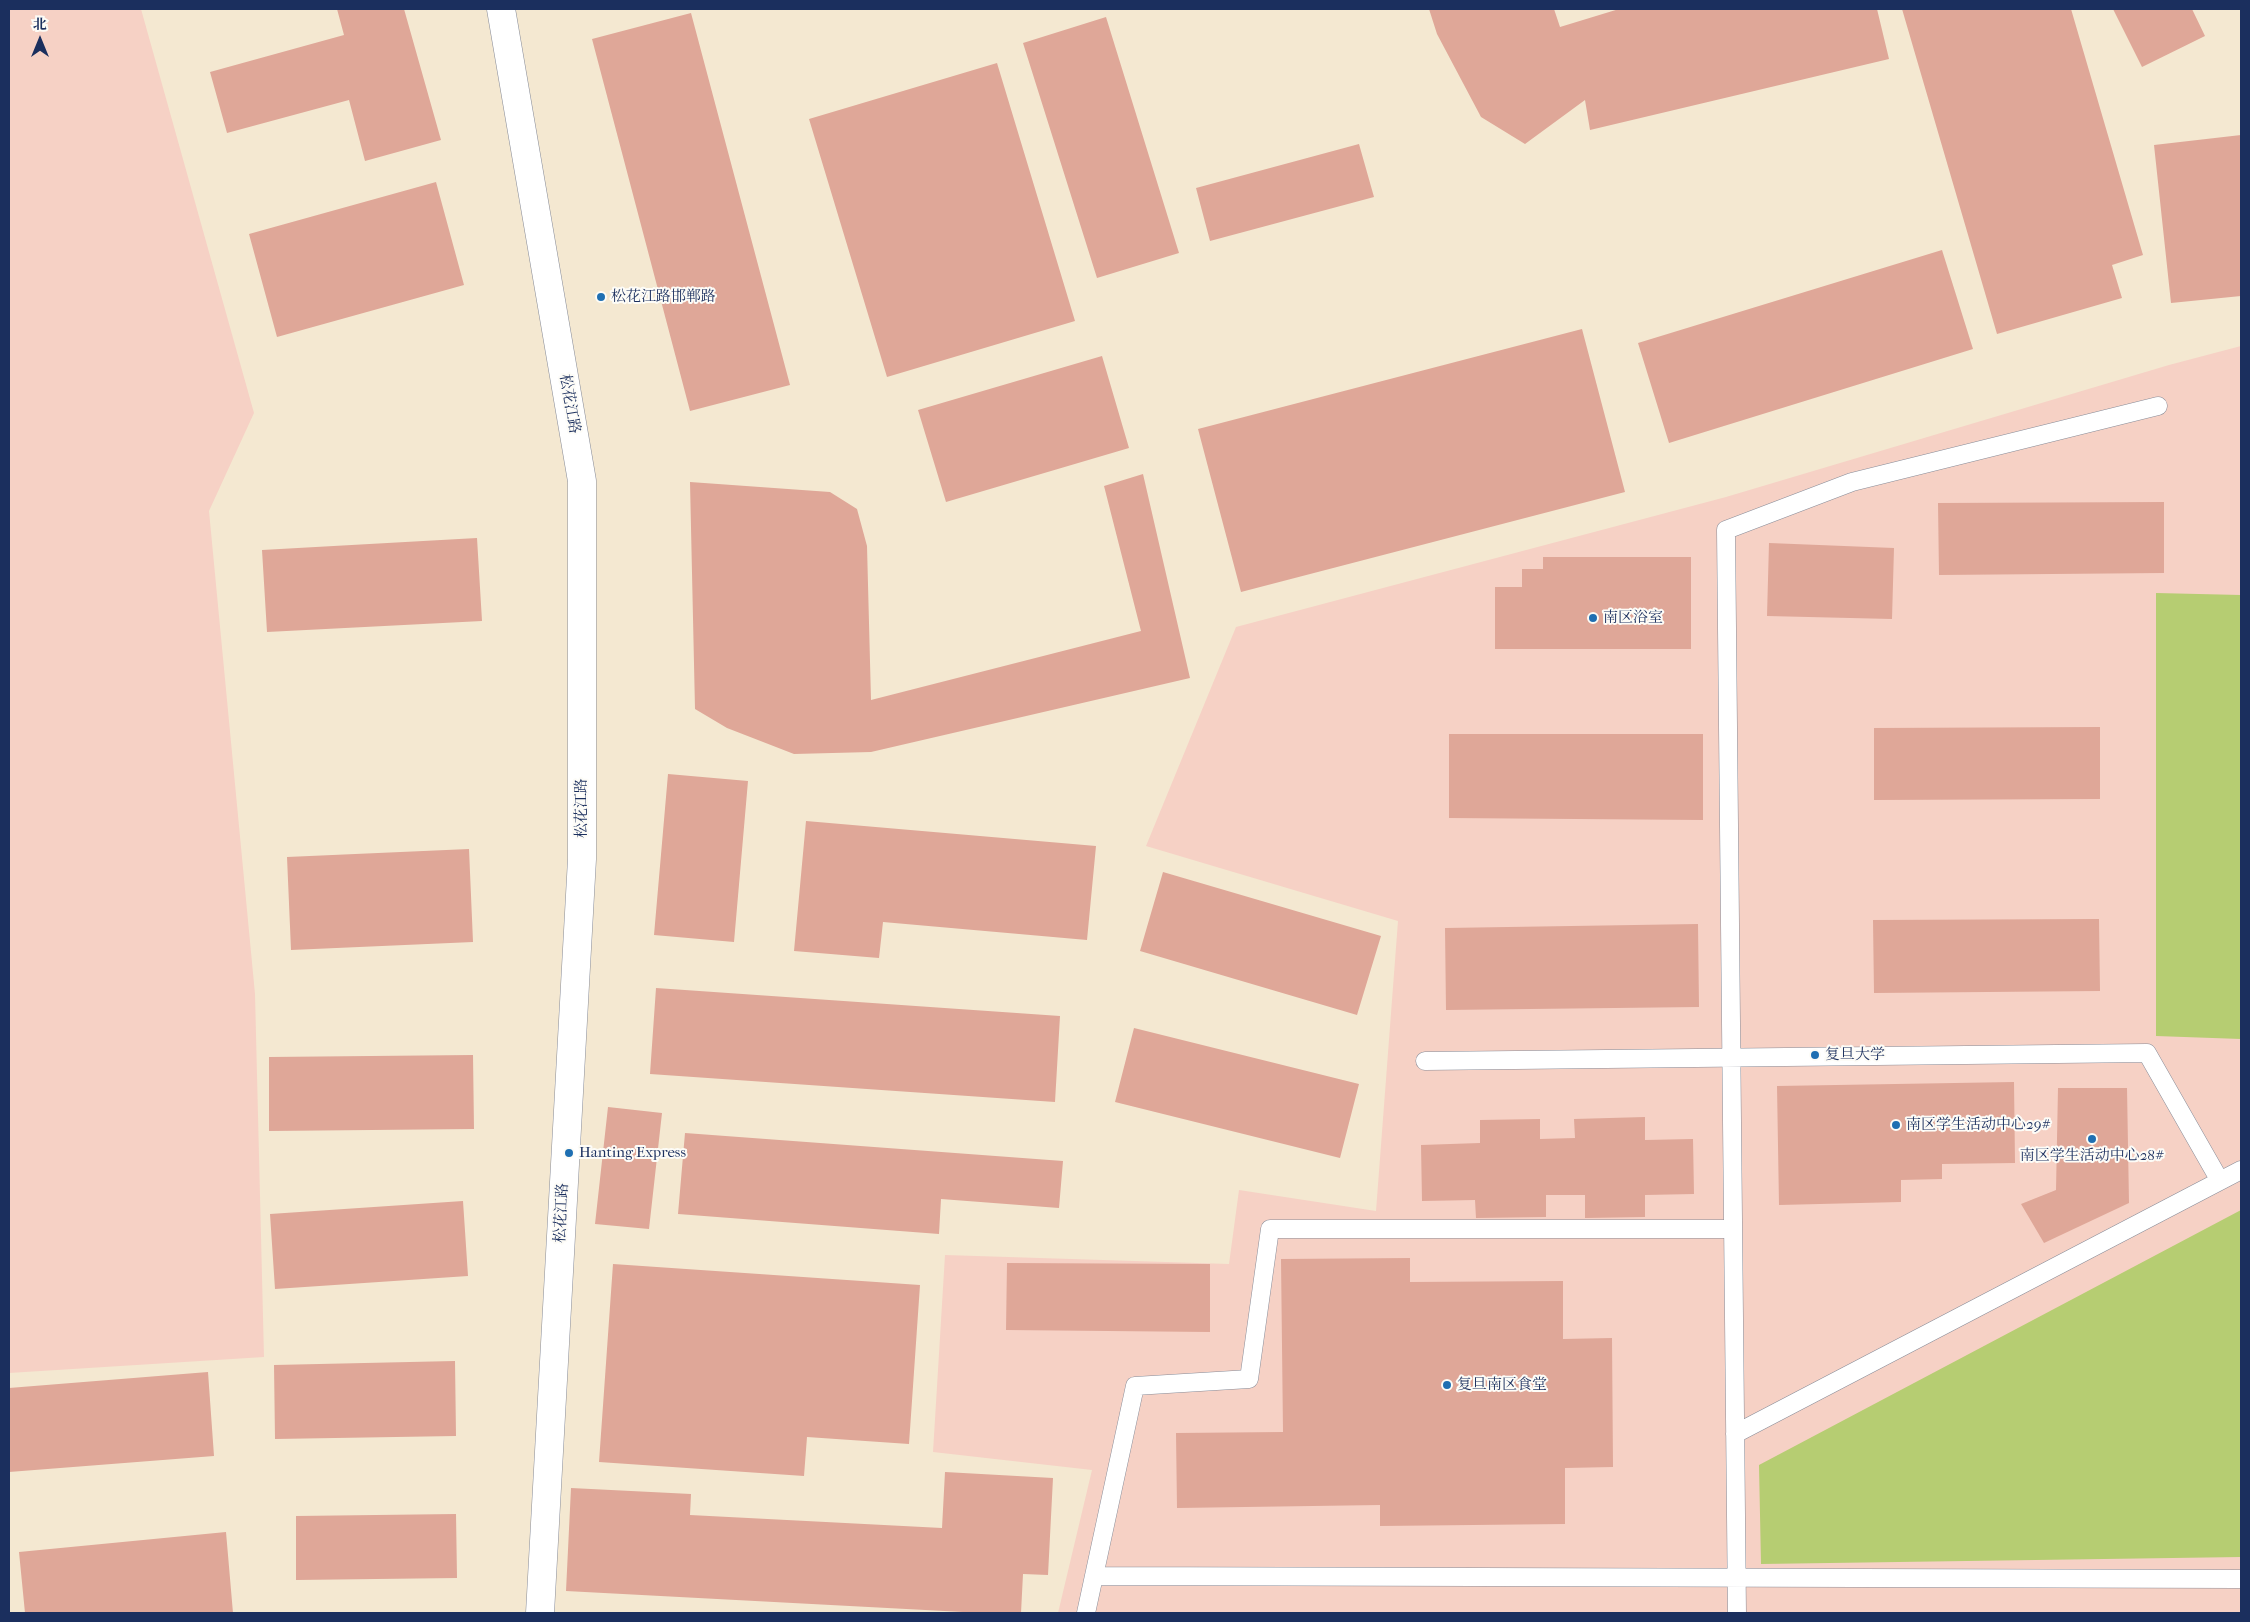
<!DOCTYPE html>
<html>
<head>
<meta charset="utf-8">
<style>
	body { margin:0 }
	#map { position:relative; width:2250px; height:1622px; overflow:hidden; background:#f4e8d1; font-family:"IM FELL French Canon","Noto Serif SC",serif }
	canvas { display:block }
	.frame { position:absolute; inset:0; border:10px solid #1b2f5e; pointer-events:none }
	.north { position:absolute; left:15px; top:15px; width:50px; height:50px; -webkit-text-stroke:4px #fdfcf7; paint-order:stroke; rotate:0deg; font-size:14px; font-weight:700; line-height:20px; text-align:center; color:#1b2f5e }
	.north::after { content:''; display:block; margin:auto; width:18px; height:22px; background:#1b2f5e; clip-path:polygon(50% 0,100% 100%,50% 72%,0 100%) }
</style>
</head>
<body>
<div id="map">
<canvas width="2250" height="1622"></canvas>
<div class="frame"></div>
<div class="north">北</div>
</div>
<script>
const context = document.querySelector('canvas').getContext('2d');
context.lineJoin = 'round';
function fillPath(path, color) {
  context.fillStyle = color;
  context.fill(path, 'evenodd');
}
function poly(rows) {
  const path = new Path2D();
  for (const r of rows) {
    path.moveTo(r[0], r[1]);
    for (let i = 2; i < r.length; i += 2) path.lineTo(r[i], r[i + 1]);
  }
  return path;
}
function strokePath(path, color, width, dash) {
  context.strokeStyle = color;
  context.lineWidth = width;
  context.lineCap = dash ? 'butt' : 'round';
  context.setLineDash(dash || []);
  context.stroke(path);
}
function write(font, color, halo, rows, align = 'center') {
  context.font = font + ' "IM FELL French Canon","Noto Serif SC",serif';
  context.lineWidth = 4;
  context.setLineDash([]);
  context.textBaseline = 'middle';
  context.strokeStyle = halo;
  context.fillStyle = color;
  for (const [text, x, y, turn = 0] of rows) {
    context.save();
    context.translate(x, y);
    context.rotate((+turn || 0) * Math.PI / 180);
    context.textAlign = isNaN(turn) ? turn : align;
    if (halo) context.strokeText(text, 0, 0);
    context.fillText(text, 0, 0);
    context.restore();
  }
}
fillPath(poly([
	[9,9,141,9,254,413,209,511,255,994,264,1357,9,1373],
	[2241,346,2241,1613,1058,1613,1092,1470,933,1452,945,1255,1229,1264,1239,1190,1376,1211,1398,921,1146,846,1236,627,1726,497,2169,365]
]), '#f6d1c5');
fillPath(poly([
	[2156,593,2241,595,2241,1039,2156,1036],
	[2241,1210,2241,1557,1761,1564,1759,1465]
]), '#b6cd72');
fillPath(poly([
	[337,9,404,9,441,140,365,161,349,100,227,133,210,72,344,35],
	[1429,9,1554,9,1560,27,1619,9,1877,9,1889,59,1590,130,1585,100,1525,144,1481,117,1437,34],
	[1902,9,2071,9,2143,255,2112,265,2122,298,1997,334],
	[2113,9,2192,9,2205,36,2142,67],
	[691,13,790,385,690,411,592,39],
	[1106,17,1179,253,1097,278,1023,43],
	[997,63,1075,321,887,377,809,119],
	[2241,135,2241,296,2171,303,2154,145],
	[1359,144,1374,197,1210,241,1196,188],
	[436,182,464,285,277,337,249,234],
	[1942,250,1973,349,1669,443,1638,343],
	[1582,329,1625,492,1241,592,1198,429],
	[1102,356,1129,448,946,502,918,410],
	[1143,474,1190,678,871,752,794,754,727,728,695,709,690,482,830,492,857,509,867,546,871,700,1141,631,1104,486],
	[2164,502,2164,573,1939,575,1938,503],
	[477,538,482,621,267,632,262,550],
	[1769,543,1894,548,1892,619,1767,616],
	[1543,557,1691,557,1691,649,1495,649,1495,587,1522,587,1522,569,1543,569],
	[2100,727,2100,799,1874,800,1874,728],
	[1449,734,1703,734,1703,820,1449,818],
	[668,774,748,781,734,942,654,935],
	[806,821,1096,846,1087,940,883,922,879,958,794,951],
	[469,849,473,942,291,950,287,857],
	[1163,872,1381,936,1357,1015,1140,951],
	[2099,919,2100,991,1874,993,1873,920],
	[1698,924,1699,1007,1446,1010,1445,928],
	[656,988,1060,1016,1055,1102,650,1074],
	[1134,1028,1359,1084,1340,1158,1115,1102],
	[473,1055,474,1129,269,1131,269,1057],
	[2014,1082,2015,1163,1942,1164,1942,1179,1901,1180,1901,1202,1779,1205,1777,1086],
	[2058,1088,2127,1088,2129,1203,2044,1243,2021,1204,2056,1190],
	[608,1107,662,1113,649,1229,595,1224],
	[1645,1117,1645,1140,1693,1139,1694,1194,1645,1195,1645,1217,1585,1218,1585,1195,1546,1195,1546,1217,1476,1218,1475,1200,1422,1201,1421,1145,1480,1143,1480,1120,1540,1119,1540,1139,1575,1138,1574,1119],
	[685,1133,1063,1161,1059,1208,941,1199,939,1234,678,1214],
	[463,1201,468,1276,275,1289,270,1214],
	[1410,1258,1410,1282,1563,1281,1563,1339,1612,1338,1613,1467,1565,1468,1565,1524,1380,1526,1380,1505,1177,1508,1176,1433,1283,1432,1281,1259],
	[1007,1263,1210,1264,1210,1332,1006,1330],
	[613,1264,920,1285,909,1444,807,1437,804,1476,599,1462],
	[455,1361,456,1436,275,1439,274,1365],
	[208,1372,214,1456,9,1472,9,1388],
	[945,1472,1053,1478,1048,1575,1023,1574,1021,1613,982,1613,566,1591,571,1488,691,1494,690,1515,942,1528],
	[456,1514,457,1578,296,1580,296,1516],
	[226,1532,233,1613,25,1613,19,1552]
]), '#dfa798');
const service = poly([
	[1425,1061,2147,1053,2220,1181],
	[1735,1434,2241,1170],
	[1094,1576,2241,1579],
	[1086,1613,1135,1386,1249,1379,1270,1229,1733,1229],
	[1737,1613,1726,530,1852,482,2158,406]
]);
const tertiary = poly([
	[501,9,582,481,582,859,540,1613]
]);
strokePath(service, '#888c98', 19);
strokePath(tertiary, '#888c98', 29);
strokePath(service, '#fff', 18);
strokePath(tertiary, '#fff', 28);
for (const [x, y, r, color] of [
	[601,297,5,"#1f6fb2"],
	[1593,618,5,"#1f6fb2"],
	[1815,1055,5,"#1f6fb2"],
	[1896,1125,5,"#1f6fb2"],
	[2092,1139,5,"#1f6fb2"],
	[569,1153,5,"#1f6fb2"],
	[1447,1385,5,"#1f6fb2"]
]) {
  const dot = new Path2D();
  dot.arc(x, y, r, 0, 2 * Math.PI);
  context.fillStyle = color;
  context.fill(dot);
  strokePath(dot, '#fdfcf7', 2);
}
write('15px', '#1b2f5e', '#fdfcf7', [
	["松花江路邯郸路",611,297],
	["南区浴室",1603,618],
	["复旦大学",1825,1055],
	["南区学生活动中心29#",1906,1125],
	["Hanting Express",579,1153],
	["南区学生活动中心28#",2092,1156,"center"],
	["复旦南区食堂",1457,1385]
], 'left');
write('15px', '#1b2f5e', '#fdfcf7', [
	["松花江路",569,404,80],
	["松花江路",582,808,-90],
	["松花江路",562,1213,-87]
]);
</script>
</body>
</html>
